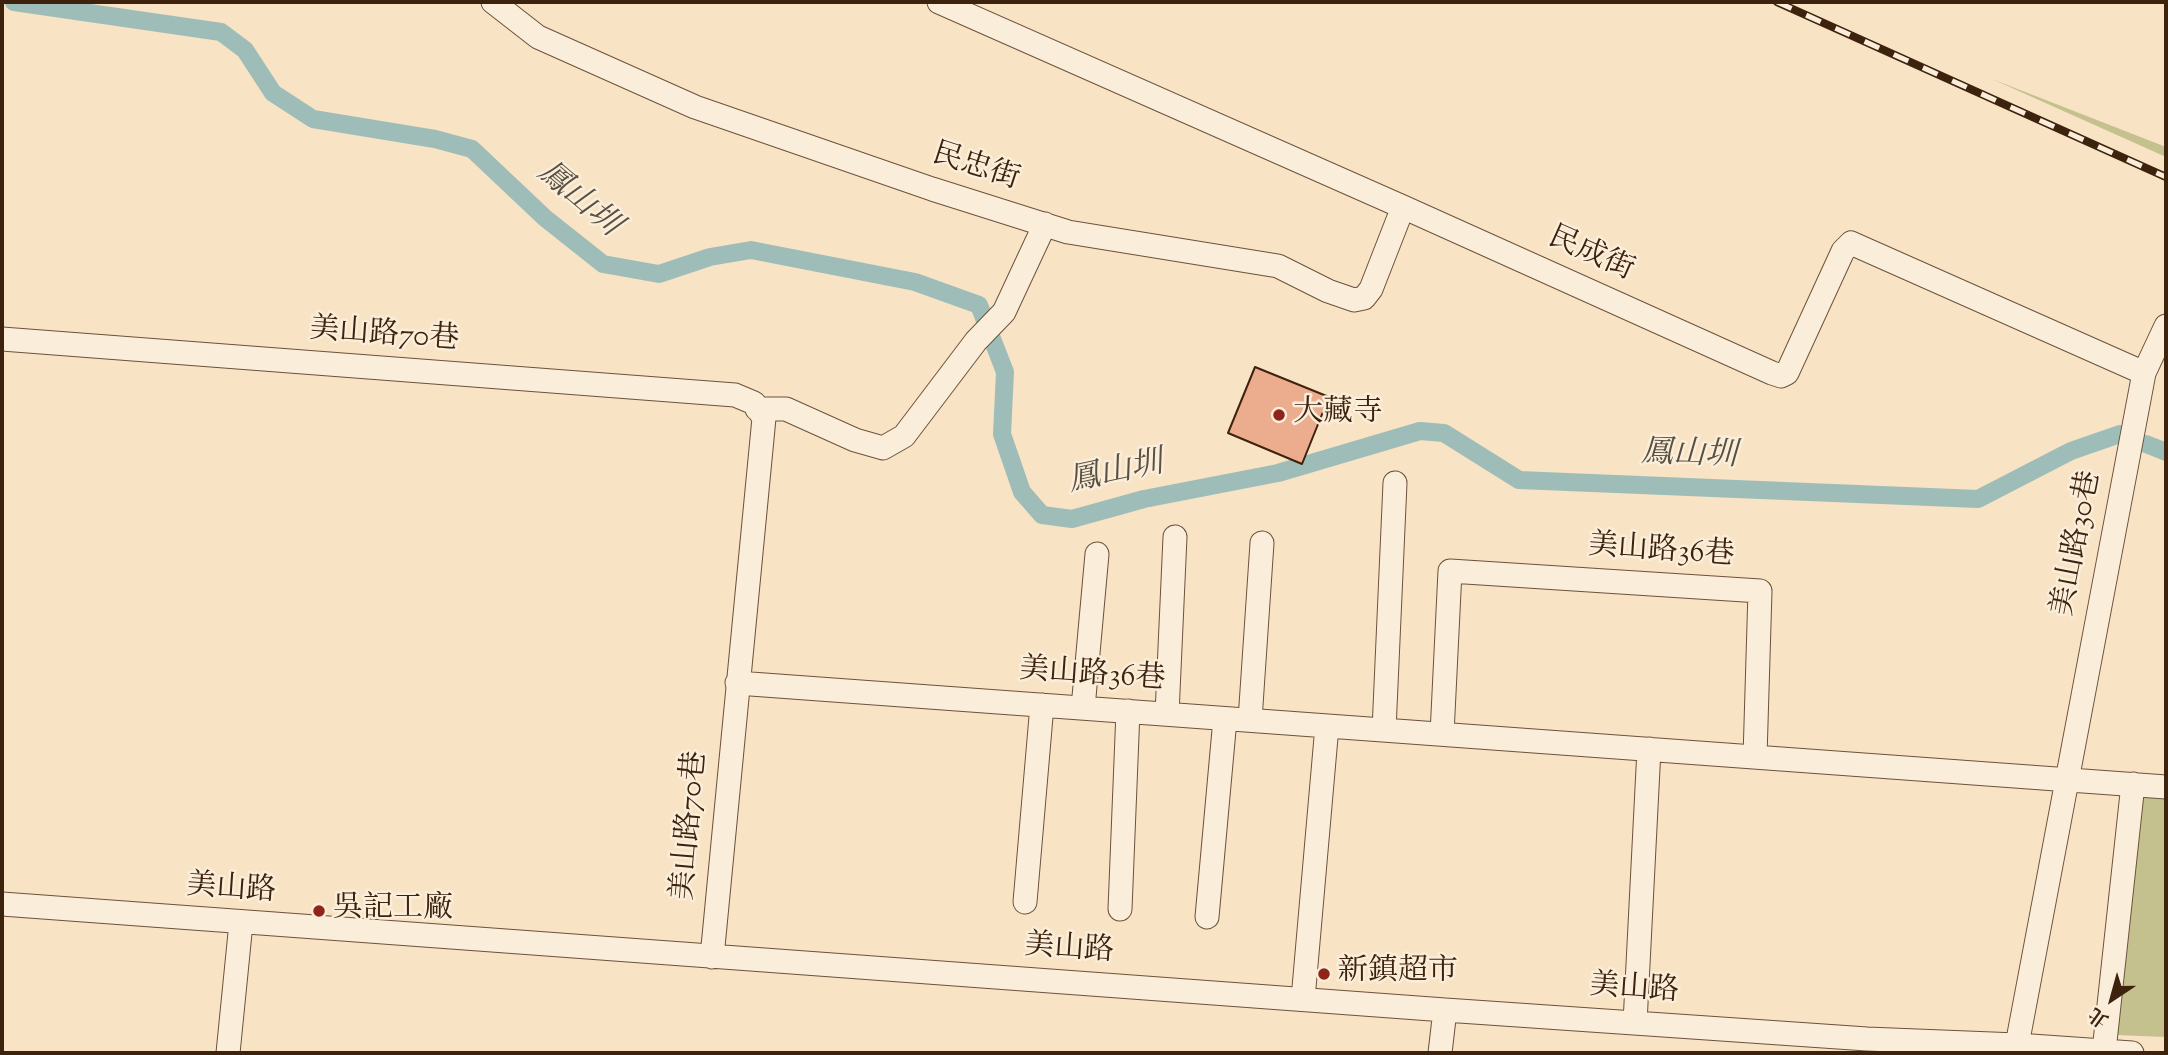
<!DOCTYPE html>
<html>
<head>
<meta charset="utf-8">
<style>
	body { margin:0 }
	#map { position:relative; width:2168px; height:1055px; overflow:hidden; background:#f8e3c4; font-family:"Sorts Mill Goudy","Noto Serif TC",serif }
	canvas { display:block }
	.frame { position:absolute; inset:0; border:4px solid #3d220e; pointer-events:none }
	.north { position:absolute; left:2077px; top:964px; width:70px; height:70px; -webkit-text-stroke:5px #faedd9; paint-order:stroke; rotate:216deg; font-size:19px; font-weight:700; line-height:28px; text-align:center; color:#3d220e }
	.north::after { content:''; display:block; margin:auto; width:24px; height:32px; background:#3d220e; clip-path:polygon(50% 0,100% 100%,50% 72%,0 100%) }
</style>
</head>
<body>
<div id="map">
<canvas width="2168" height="1055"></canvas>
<div class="frame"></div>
<div class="north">北</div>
</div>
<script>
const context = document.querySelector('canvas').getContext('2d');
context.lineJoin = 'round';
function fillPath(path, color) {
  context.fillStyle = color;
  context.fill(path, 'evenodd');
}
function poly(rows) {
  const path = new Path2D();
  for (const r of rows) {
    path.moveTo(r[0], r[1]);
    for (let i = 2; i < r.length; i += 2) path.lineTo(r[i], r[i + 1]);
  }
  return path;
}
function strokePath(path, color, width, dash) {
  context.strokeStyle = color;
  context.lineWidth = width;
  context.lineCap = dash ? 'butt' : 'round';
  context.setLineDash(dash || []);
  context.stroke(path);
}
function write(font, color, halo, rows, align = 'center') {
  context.font = font + ' "Sorts Mill Goudy","Noto Serif TC",serif';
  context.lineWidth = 5;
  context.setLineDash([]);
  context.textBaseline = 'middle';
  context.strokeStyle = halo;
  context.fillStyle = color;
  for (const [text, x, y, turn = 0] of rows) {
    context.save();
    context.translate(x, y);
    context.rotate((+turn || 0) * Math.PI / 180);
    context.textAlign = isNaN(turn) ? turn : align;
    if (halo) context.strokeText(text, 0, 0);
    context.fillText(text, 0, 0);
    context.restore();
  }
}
fillPath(poly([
	[1992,79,2166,147,2166,157],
	[2137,797,2166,799,2166,1037,2116,1035]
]), '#c4c18f');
strokePath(poly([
	[14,2,221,32,245,50,273,93,313,119,435,139,472,149,545,218,603,264,659,274,710,257,751,250,915,282,979,305,1005,372,1002,434,1022,492,1042,515,1072,519,1144,499,1278,473,1420,431,1444,433,1519,480,1978,499,2071,451,2120,434],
	[2146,444,2166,452]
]), '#9ebdb9', 18);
const building = poly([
	[1255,367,1329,397,1302,464,1228,433,1255,367]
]);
fillPath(building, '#ecac8e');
strokePath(building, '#3d220e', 2);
const minor = poly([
	[493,2,538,37,695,107,932,189,1068,232,1278,266,1328,291,1354,300,1364,298,1371,289,1403,207],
	[939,2,1403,207,1772,373,1781,376,1787,373,1843,251,1851,243,2144,373],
	[2,339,735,395,754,403,764,418,712,957],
	[757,409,786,409,855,440,883,448,904,436,976,341,1004,312,1045,224],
	[737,683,2166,787],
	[1083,708,1097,554],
	[1167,714,1175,537],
	[1250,720,1262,543],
	[1384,730,1395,483],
	[1442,734,1450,571,1760,591,1755,757],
	[1025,902,1042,705],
	[2,904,1445,1010,1867,1039,2017,1045,2132,1053],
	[1120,909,1128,711],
	[1207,917,1225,719],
	[1303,999,1327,726],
	[1635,1023,1649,749],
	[2017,1045,2144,373,2166,326],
	[2104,1051,2133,784],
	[228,1053,241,923],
	[1440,1053,1445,1010]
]);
strokePath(minor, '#6c523c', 25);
strokePath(minor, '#faedd9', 23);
const rail = poly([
	[1777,2,2166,177]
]);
strokePath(rail, '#3d220e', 8);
strokePath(rail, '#faedd9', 5, [16]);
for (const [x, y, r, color] of [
	[1279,415,7,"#8f2418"],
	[319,911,7,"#8f2418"],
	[1324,974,7,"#8f2418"]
]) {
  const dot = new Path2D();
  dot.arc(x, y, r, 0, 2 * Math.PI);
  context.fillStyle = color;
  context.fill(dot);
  strokePath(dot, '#faedd9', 2.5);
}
write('30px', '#3d220e', '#faedd9', [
	["民忠街",975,169,18],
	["民成街",1590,256,24],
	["美山路70巷",384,337,4],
	["美山路30巷",2079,544,-79],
	["美山路36巷",1661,553,4],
	["美山路36巷",1092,677,4],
	["美山路70巷",692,826,-85],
	["美山路",231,891,4],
	["美山路",1069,951,4],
	["美山路",1634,991,4]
]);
write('30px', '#3d220e', '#faedd9', [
	["大藏寺",1293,415],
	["吳記工廠",333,911],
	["新鎮超市",1338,974]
], 'left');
write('italic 32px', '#5a5041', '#faedd9', [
	["鳳山圳",577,201,40],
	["鳳山圳",1689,457,2],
	["鳳山圳",1116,475,-12]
]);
</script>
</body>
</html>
